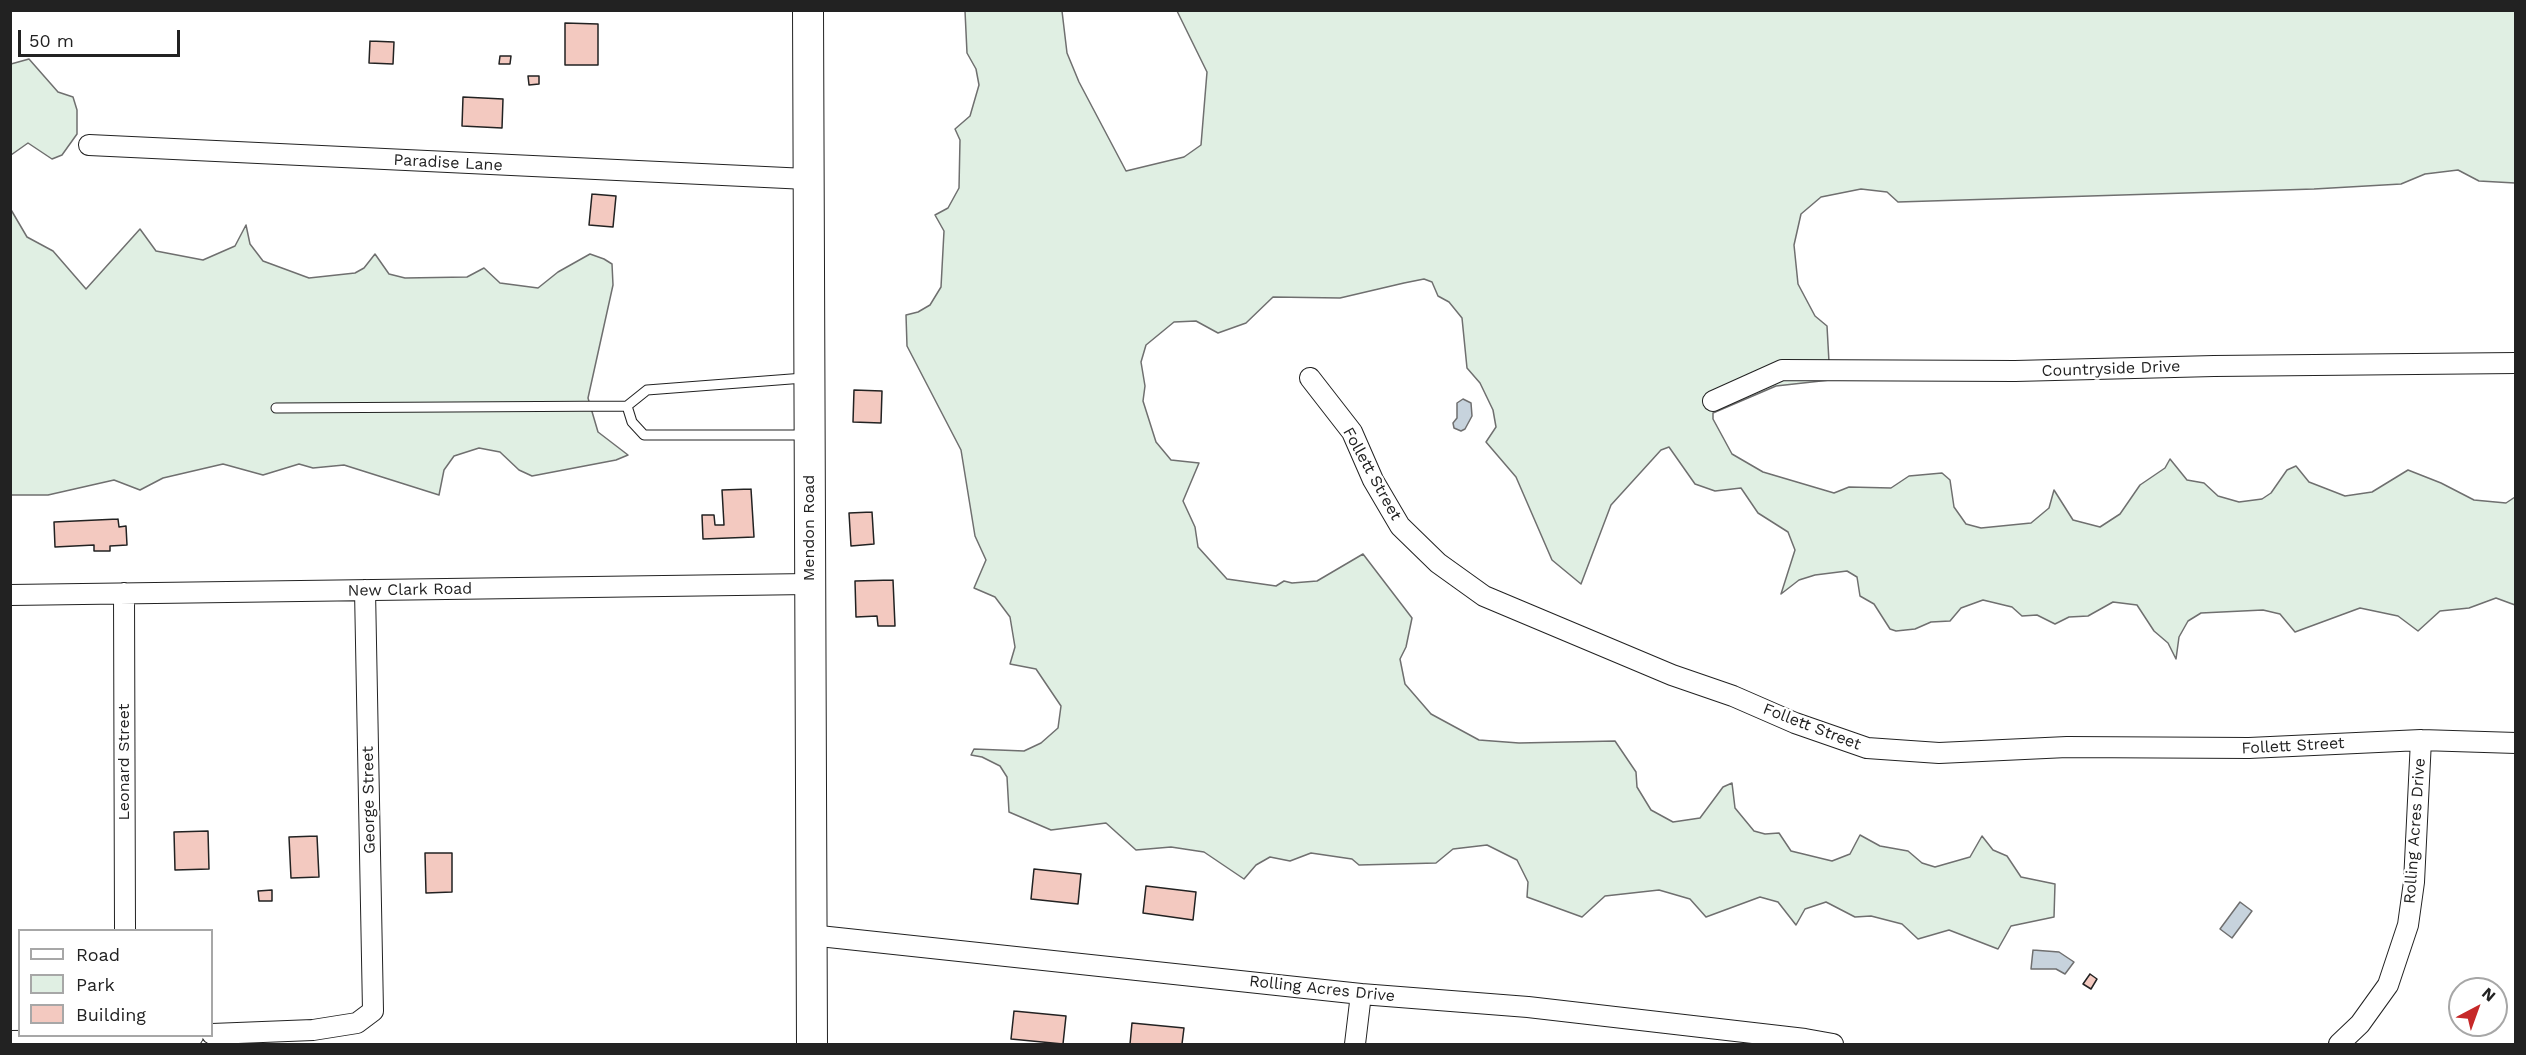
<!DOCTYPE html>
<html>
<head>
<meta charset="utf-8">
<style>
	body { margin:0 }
	#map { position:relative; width:2526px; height:1055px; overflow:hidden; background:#fff; font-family:"Work Sans",sans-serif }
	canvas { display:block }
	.frame { position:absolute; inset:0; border:12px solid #222; pointer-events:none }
	.legend { position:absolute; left:18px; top:929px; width:195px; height:108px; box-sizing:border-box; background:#fff; border:2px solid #a7a7a7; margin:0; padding:8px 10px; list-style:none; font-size:18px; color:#222 }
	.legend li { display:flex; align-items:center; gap:12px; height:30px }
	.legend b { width:30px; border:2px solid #a7a7a7 }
	.north { position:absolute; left:2448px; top:977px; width:60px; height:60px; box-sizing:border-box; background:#fff; border:2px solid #a7a7a7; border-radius:50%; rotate:41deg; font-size:16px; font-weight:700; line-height:24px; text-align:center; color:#222 }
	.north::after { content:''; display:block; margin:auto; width:21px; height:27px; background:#c62828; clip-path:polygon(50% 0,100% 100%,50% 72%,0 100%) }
	.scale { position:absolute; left:18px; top:30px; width:162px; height:27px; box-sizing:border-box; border:3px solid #222; border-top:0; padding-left:8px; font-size:18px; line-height:21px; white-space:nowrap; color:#222; -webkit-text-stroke:4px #fff; paint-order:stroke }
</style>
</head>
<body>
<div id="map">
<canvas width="2526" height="1055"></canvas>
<div class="frame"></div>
<ul class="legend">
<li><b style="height:8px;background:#fff"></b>Road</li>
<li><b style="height:16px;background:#e0efe3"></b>Park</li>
<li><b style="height:16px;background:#f3c9c0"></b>Building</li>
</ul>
<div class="north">N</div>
<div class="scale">50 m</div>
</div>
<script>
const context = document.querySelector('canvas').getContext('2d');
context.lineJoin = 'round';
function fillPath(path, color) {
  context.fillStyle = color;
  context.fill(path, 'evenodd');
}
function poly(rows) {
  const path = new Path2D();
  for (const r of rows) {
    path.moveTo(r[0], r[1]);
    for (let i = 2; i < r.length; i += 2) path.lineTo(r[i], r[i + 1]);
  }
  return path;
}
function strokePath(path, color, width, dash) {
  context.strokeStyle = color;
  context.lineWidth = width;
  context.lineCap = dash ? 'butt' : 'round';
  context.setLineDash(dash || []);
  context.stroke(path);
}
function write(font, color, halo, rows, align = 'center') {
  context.font = font + ' "Work Sans",sans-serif';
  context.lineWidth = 4.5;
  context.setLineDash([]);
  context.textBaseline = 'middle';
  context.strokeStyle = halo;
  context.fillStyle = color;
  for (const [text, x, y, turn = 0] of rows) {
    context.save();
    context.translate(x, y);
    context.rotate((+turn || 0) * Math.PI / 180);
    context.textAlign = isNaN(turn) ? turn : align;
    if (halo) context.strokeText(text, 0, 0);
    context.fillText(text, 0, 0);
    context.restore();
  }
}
const green = poly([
	[965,11,1062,11,1067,53,1079,82,1126,171,1184,157,1201,145,1207,72,1177,11,2515,11,2515,183,2479,181,2458,170,2425,174,2401,184,2314,189,1898,202,1887,192,1861,189,1821,197,1801,214,1794,245,1798,284,1815,316,1827,326,1830,380,1776,386,1713,413,1713,419,1732,454,1763,472,1834,493,1849,487,1891,488,1909,476,1942,473,1950,480,1954,507,1966,524,1981,528,2031,523,2049,508,2054,490,2073,520,2100,527,2120,514,2140,485,2165,468,2170,459,2187,480,2204,483,2218,496,2239,502,2262,499,2271,493,2287,470,2296,466,2309,482,2345,496,2372,492,2408,470,2441,483,2474,500,2506,503,2515,497,2515,605,2496,598,2469,608,2440,611,2418,631,2398,616,2360,608,2295,632,2280,614,2263,610,2201,613,2188,621,2179,637,2176,659,2168,643,2154,631,2137,605,2113,602,2088,616,2069,617,2055,624,2037,615,2022,616,2012,607,1983,600,1961,608,1950,621,1931,622,1915,629,1896,631,1890,629,1874,604,1860,596,1857,577,1847,571,1815,575,1799,580,1781,594,1795,550,1788,532,1758,513,1741,488,1715,491,1695,484,1669,447,1661,450,1611,505,1581,584,1552,560,1516,477,1486,442,1496,427,1493,410,1480,383,1467,368,1462,318,1449,302,1438,296,1432,282,1424,279,1404,283,1340,298,1273,297,1246,323,1218,333,1196,321,1174,322,1146,345,1141,362,1145,386,1143,401,1156,442,1171,460,1199,463,1183,501,1195,527,1198,547,1227,579,1276,586,1284,581,1292,583,1317,581,1363,554,1412,618,1406,647,1400,659,1405,684,1431,714,1479,740,1519,743,1615,741,1636,772,1637,787,1651,810,1673,822,1700,818,1723,787,1732,783,1735,808,1754,831,1765,834,1779,833,1791,851,1832,861,1850,854,1860,835,1880,846,1908,851,1922,863,1935,867,1970,857,1982,836,1993,850,2007,856,2021,877,2055,884,2054,917,2011,926,1998,949,1949,930,1918,939,1902,924,1871,916,1855,917,1826,902,1805,909,1796,925,1778,902,1760,897,1706,917,1690,899,1659,890,1605,896,1582,917,1527,897,1528,882,1517,860,1487,845,1453,849,1436,863,1359,865,1352,859,1311,853,1290,861,1270,857,1256,865,1244,879,1204,852,1171,847,1136,850,1106,823,1051,830,1009,812,1007,777,1000,766,982,757,971,755,974,749,1024,751,1041,743,1058,728,1061,706,1036,669,1010,664,1015,647,1010,617,995,597,974,588,986,560,975,536,961,450,907,346,906,315,918,312,930,305,941,287,944,231,935,215,948,208,959,188,960,140,955,129,970,116,979,85,976,69,967,53,965,11],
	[29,59,58,92,73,97,77,110,77,134,62,155,52,159,28,143,11,155,11,64,29,59],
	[10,208,27,237,53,251,86,289,140,229,156,251,203,260,235,246,246,225,250,244,263,261,309,278,355,273,364,268,375,254,389,274,405,278,467,277,484,268,500,283,538,288,558,272,590,254,604,259,612,264,613,285,588,398,598,432,628,455,616,460,532,476,519,470,500,452,479,448,454,456,444,470,439,495,344,465,313,468,299,464,263,475,223,464,163,478,140,490,114,480,48,495,11,495,10,208]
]);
fillPath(green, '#e0efe3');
strokePath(green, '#6f6f6f', 1.5);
const water = poly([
	[1463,399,1471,403,1472,416,1465,429,1461,431,1454,428,1453,423,1457,418,1457,403,1463,399],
	[2240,902,2252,911,2232,938,2220,929,2240,902],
	[2033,950,2059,952,2074,962,2065,974,2056,969,2031,969,2033,950]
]);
fillPath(water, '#c7d3dd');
strokePath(water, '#6f6f6f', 1.5);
const building = poly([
	[565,23,598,24,598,65,565,65,565,23],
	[370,41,394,42,393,64,369,63,370,41],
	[500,56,511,56,510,64,499,64,500,56],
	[528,76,539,76,539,84,529,85,528,76],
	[463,97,503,99,502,128,462,126,463,97],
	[592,194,616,196,613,227,589,225,592,194],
	[854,390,882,391,881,423,853,422,854,390],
	[751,489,754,537,703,539,702,515,714,515,715,525,724,525,722,490,751,489],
	[872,512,874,544,851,546,849,513,872,512],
	[118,519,119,527,126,526,127,545,110,546,110,551,94,551,94,545,55,547,54,522,118,519],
	[893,580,895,626,878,626,877,616,856,617,855,581,893,580],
	[208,831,209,869,175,870,174,832,208,831],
	[317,836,319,877,291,878,289,837,317,836],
	[425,853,452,853,452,892,426,893,425,853],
	[1034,869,1081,874,1078,904,1031,899,1034,869],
	[1146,886,1196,892,1193,920,1143,913,1146,886],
	[272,890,272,901,259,901,258,891,272,890],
	[2090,974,2097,979,2091,989,2083,984,2090,974],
	[1014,1011,1066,1016,1063,1044,1011,1039,1014,1011],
	[1132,1023,1184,1028,1182,1044,1130,1044,1132,1023]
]);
fillPath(building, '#f3c9c0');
strokePath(building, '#222', 1.5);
const service = poly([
	[627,406,632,422,644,435,805,435],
	[276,408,627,406,647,390,804,378]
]);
const minor = poly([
	[89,145,807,179],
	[1310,378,1352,432,1373,480,1400,526,1438,563,1484,596,1672,675,1733,696,1795,723,1867,748,1939,753,2067,747,2249,748,2421,740,2516,743],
	[1713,401,1782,370,2015,371,2214,366,2516,363],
	[124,593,125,930],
	[10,595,809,584],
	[810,935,1361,994,1528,1007,1805,1039,1833,1044],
	[212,1034,313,1030,357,1023,373,1011,365,590],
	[10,1041,125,1040,193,1036],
	[1355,1044,1361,994],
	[2339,1044,2360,1024,2388,985,2408,925,2414,882,2421,740]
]);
const primary = poly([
	[808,10,812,1044]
]);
strokePath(service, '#222', 11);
strokePath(minor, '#222', 22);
strokePath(primary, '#222', 32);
strokePath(service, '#fff', 9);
strokePath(minor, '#fff', 20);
strokePath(primary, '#fff', 30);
write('16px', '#222', '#fff', [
	["Paradise Lane",448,163,3],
	["Countryside Drive",2111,369,-2],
	["Follett Street",1372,474,61],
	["Mendon Road",809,528,-90],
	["New Clark Road",410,590,-1],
	["Follett Street",1812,727,21],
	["Follett Street",2293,746,-3],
	["Leonard Street",124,762,-90],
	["George Street",369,800,-91],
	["Rolling Acres Drive",2415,831,-86],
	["Rolling Acres Drive",1322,989,6]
]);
</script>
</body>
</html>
